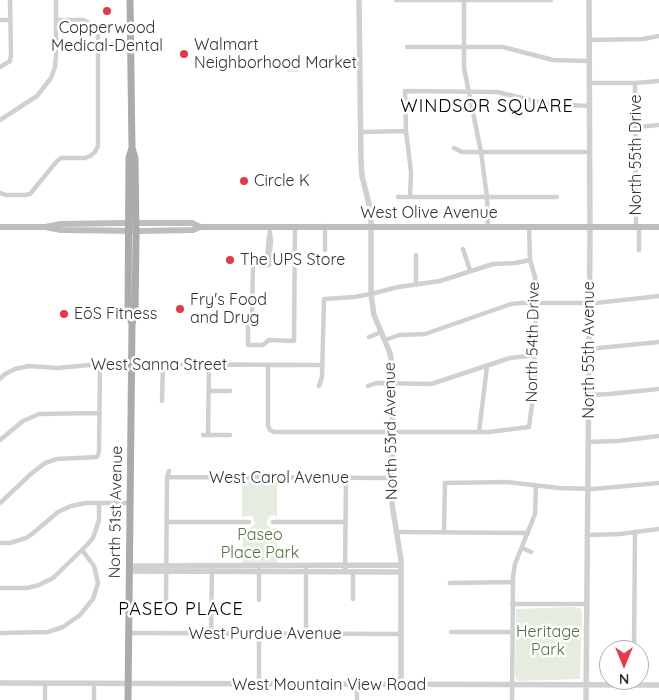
<!DOCTYPE html>
<html>
<head>
<meta charset="utf-8">
<style>
	body { margin:0 }
	#map { position:relative; width:659px; height:700px; overflow:hidden; background:#fff; font-family:Quicksand,sans-serif }
	canvas { display:block }
	.north { position:absolute; left:599px; top:640px; width:50px; height:50px; box-sizing:border-box; background:#fff; border:1px solid #adadad; border-radius:50%; rotate:180deg; font-size:14px; font-weight:700; line-height:20px; text-align:center; color:#333 }
	.north::after { content:''; display:block; margin:auto; width:18px; height:22px; background:#e63946; clip-path:polygon(50% 0,100% 100%,50% 72%,0 100%) }
</style>
</head>
<body>
<div id="map">
<canvas width="659" height="700"></canvas>
<div class="north">N</div>
</div>
<script>
const context = document.querySelector('canvas').getContext('2d');
context.lineJoin = 'round';
function fillPath(path, color) {
  context.fillStyle = color;
  context.fill(path, 'evenodd');
}
function poly(rows) {
  const path = new Path2D();
  for (const r of rows) {
    path.moveTo(r[0], r[1]);
    for (let i = 2; i < r.length; i += 2) path.lineTo(r[i], r[i + 1]);
  }
  return path;
}
function strokePath(path, color, width, dash) {
  context.strokeStyle = color;
  context.lineWidth = width;
  context.lineCap = dash ? 'butt' : 'round';
  context.setLineDash(dash || []);
  context.stroke(path);
}
function write(font, color, halo, rows, align = 'center') {
  context.font = font + ' Quicksand,sans-serif';
  context.lineWidth = 5;
  context.setLineDash([]);
  context.textBaseline = 'middle';
  context.strokeStyle = halo;
  context.fillStyle = color;
  for (const [text, x, y, turn = 0] of rows) {
    context.save();
    context.translate(x, y);
    context.rotate((+turn || 0) * Math.PI / 180);
    context.textAlign = isNaN(turn) ? turn : align;
    if (halo) context.strokeText(text, 0, 0);
    context.fillText(text, 0, 0);
    context.restore();
  }
}
fillPath(poly([
	[287,64,299,64,299,72,287,72],
	[242,481,277,481,277,517,273,515,269,517,266,524,271,529,277,528,277,564,242,564,243,527,250,529,255,523,252,516,245,516,242,518],
	[574,607,580,608,582,611,580,679,517,681,515,676,516,609]
]), '#e6ecdf');
strokePath(poly([
	[396,0,551,0],
	[464,0,464,68,481,152,487,197,488,226],
	[0,20,10,20],
	[589,40,643,39,659,36],
	[407,47,503,47,553,60,589,61],
	[0,67,10,61,11,54,10,0],
	[589,83,635,83,659,81],
	[635,83,636,226],
	[0,120,37,96,51,78,55,67,56,55,56,0],
	[636,127,659,125],
	[361,132,406,131],
	[454,148,462,152,589,152],
	[0,193,6,195,25,195,30,194,57,161,61,158,85,158,90,156,95,152,98,146,98,35,96,29,91,24,83,20,56,20],
	[398,197,557,197],
	[410,197,411,172,406,131,405,91,497,92,547,104,589,106],
	[325,226,325,250],
	[269,227,271,240,269,265],
	[639,227,639,250],
	[269,236,267,259,269,265],
	[463,249,470,270],
	[269,265,253,265,252,316,248,321,248,345,263,345,269,340,294,341,295,227],
	[416,285,416,255],
	[369,337,381,332],
	[385,340,399,335,425,334,511,304,521,303,596,303,659,296],
	[589,349,659,342],
	[268,365,268,426,270,430,274,432,489,432,529,427,534,389,536,302,535,277,530,260,529,227],
	[0,379,5,374,15,369,29,366,57,368,100,364,322,365],
	[319,386,322,377,324,299,354,297,371,294,398,287,440,281,493,264,515,263,530,260],
	[368,386,376,383,431,384,510,358,536,355],
	[209,391,230,391],
	[589,395,609,394,659,389],
	[162,401,163,364],
	[479,432,487,366],
	[208,434,209,364],
	[203,435,230,435],
	[0,440,23,421,39,414,100,413],
	[588,442,618,441,659,436],
	[167,477,392,478],
	[0,503,32,473,45,463,57,459,97,457,99,452,100,364],
	[167,522,249,522],
	[273,522,346,522],
	[397,532,528,533],
	[444,532,445,483,507,482,559,488,593,489,659,483],
	[587,535,620,534,659,529],
	[0,543,10,543,26,538,32,534,58,512,71,506,86,503,130,503],
	[522,548,531,552],
	[353,571,353,599],
	[345,572,346,478],
	[450,583,512,582],
	[0,588,27,588,39,585,53,578,86,546,93,538,99,520,99,503],
	[259,600,259,569],
	[166,601,167,477,169,471],
	[512,604,587,604],
	[451,632,512,632],
	[0,633,48,632,63,627,80,615,93,599,98,583,94,566,82,550],
	[129,633,401,634],
	[211,634,212,569],
	[259,634,259,684],
	[306,634,306,569],
	[634,650,635,532],
	[45,700,45,684],
	[94,700,94,684],
	[357,700,357,685],
	[512,700,513,577,515,564,535,514,536,485]
]), '#d0d0d0', 4.5);
strokePath(poly([
	[359,0,361,162,362,176,371,212,371,294,374,315,390,353,393,371,392,504,401,560,401,685],
	[130,566,401,565],
	[129,571,401,572],
	[0,683,659,685],
	[586,700,590,235,589,0]
]), '#d0d0d0', 5.5);
strokePath(poly([
	[0,227,45,227,61,230,141,231,193,230,200,227],
	[45,227,61,224,124,223,192,223,200,227,659,227]
]), '#bdbdbd', 6);
strokePath(poly([
	[132,148,129,158,128,312,132,324],
	[128,700,132,324,135,313,136,237,135,158,132,148,130,0]
]), '#ababab', 7);
for (const [x, y, r, color] of [
	[107,11,5,"#e63946"],
	[184,54,5,"#e63946"],
	[244,181,5,"#e63946"],
	[230,260,5,"#e63946"],
	[180,309,5,"#e63946"],
	[64,314,5,"#e63946"]
]) {
  const dot = new Path2D();
  dot.arc(x, y, r, 0, 2 * Math.PI);
  context.fillStyle = color;
  context.fill(dot);
  strokePath(dot, '#fff', 2);
}
write('16px', '#333', '#fff', [
	["Copperwood",107,28,"center"],
	["Medical-Dental",107,46,"center"],
	["Walmart",194,45],
	["Neighborhood Market",194,63],
	["Circle K",254,181],
	["The UPS Store",240,260],
	["Fry's Food",190,300],
	["and Drug",190,318],
	["EōS Fitness",74,314]
], 'left');
write('16px', '#333', '#fff', [
	["North 55th Drive",636,155,-90],
	["West Olive Avenue",429,213],
	["North 54th Drive",533,342,-89],
	["North 55th Avenue",589,350,-90],
	["West Sanna Street",159,365],
	["North 53rd Avenue",391,431,-91],
	["West Carol Avenue",279,478],
	["North 51st Avenue",116,512,-89],
	["West Purdue Avenue",265,634],
	["West Mountain View Road",329,685]
]);
write('16px', '#56703f', '#fff', [
	["Paseo",260,535],
	["Place Park",260,553],
	["Heritage",548,632],
	["Park",548,650]
]);
context.letterSpacing = '1px';
write('18px', '#000', '#fff', [
	["WINDSOR SQUARE",487,107],
	["PASEO PLACE",181,610]
]);
context.letterSpacing = '0px';
</script>
</body>
</html>
